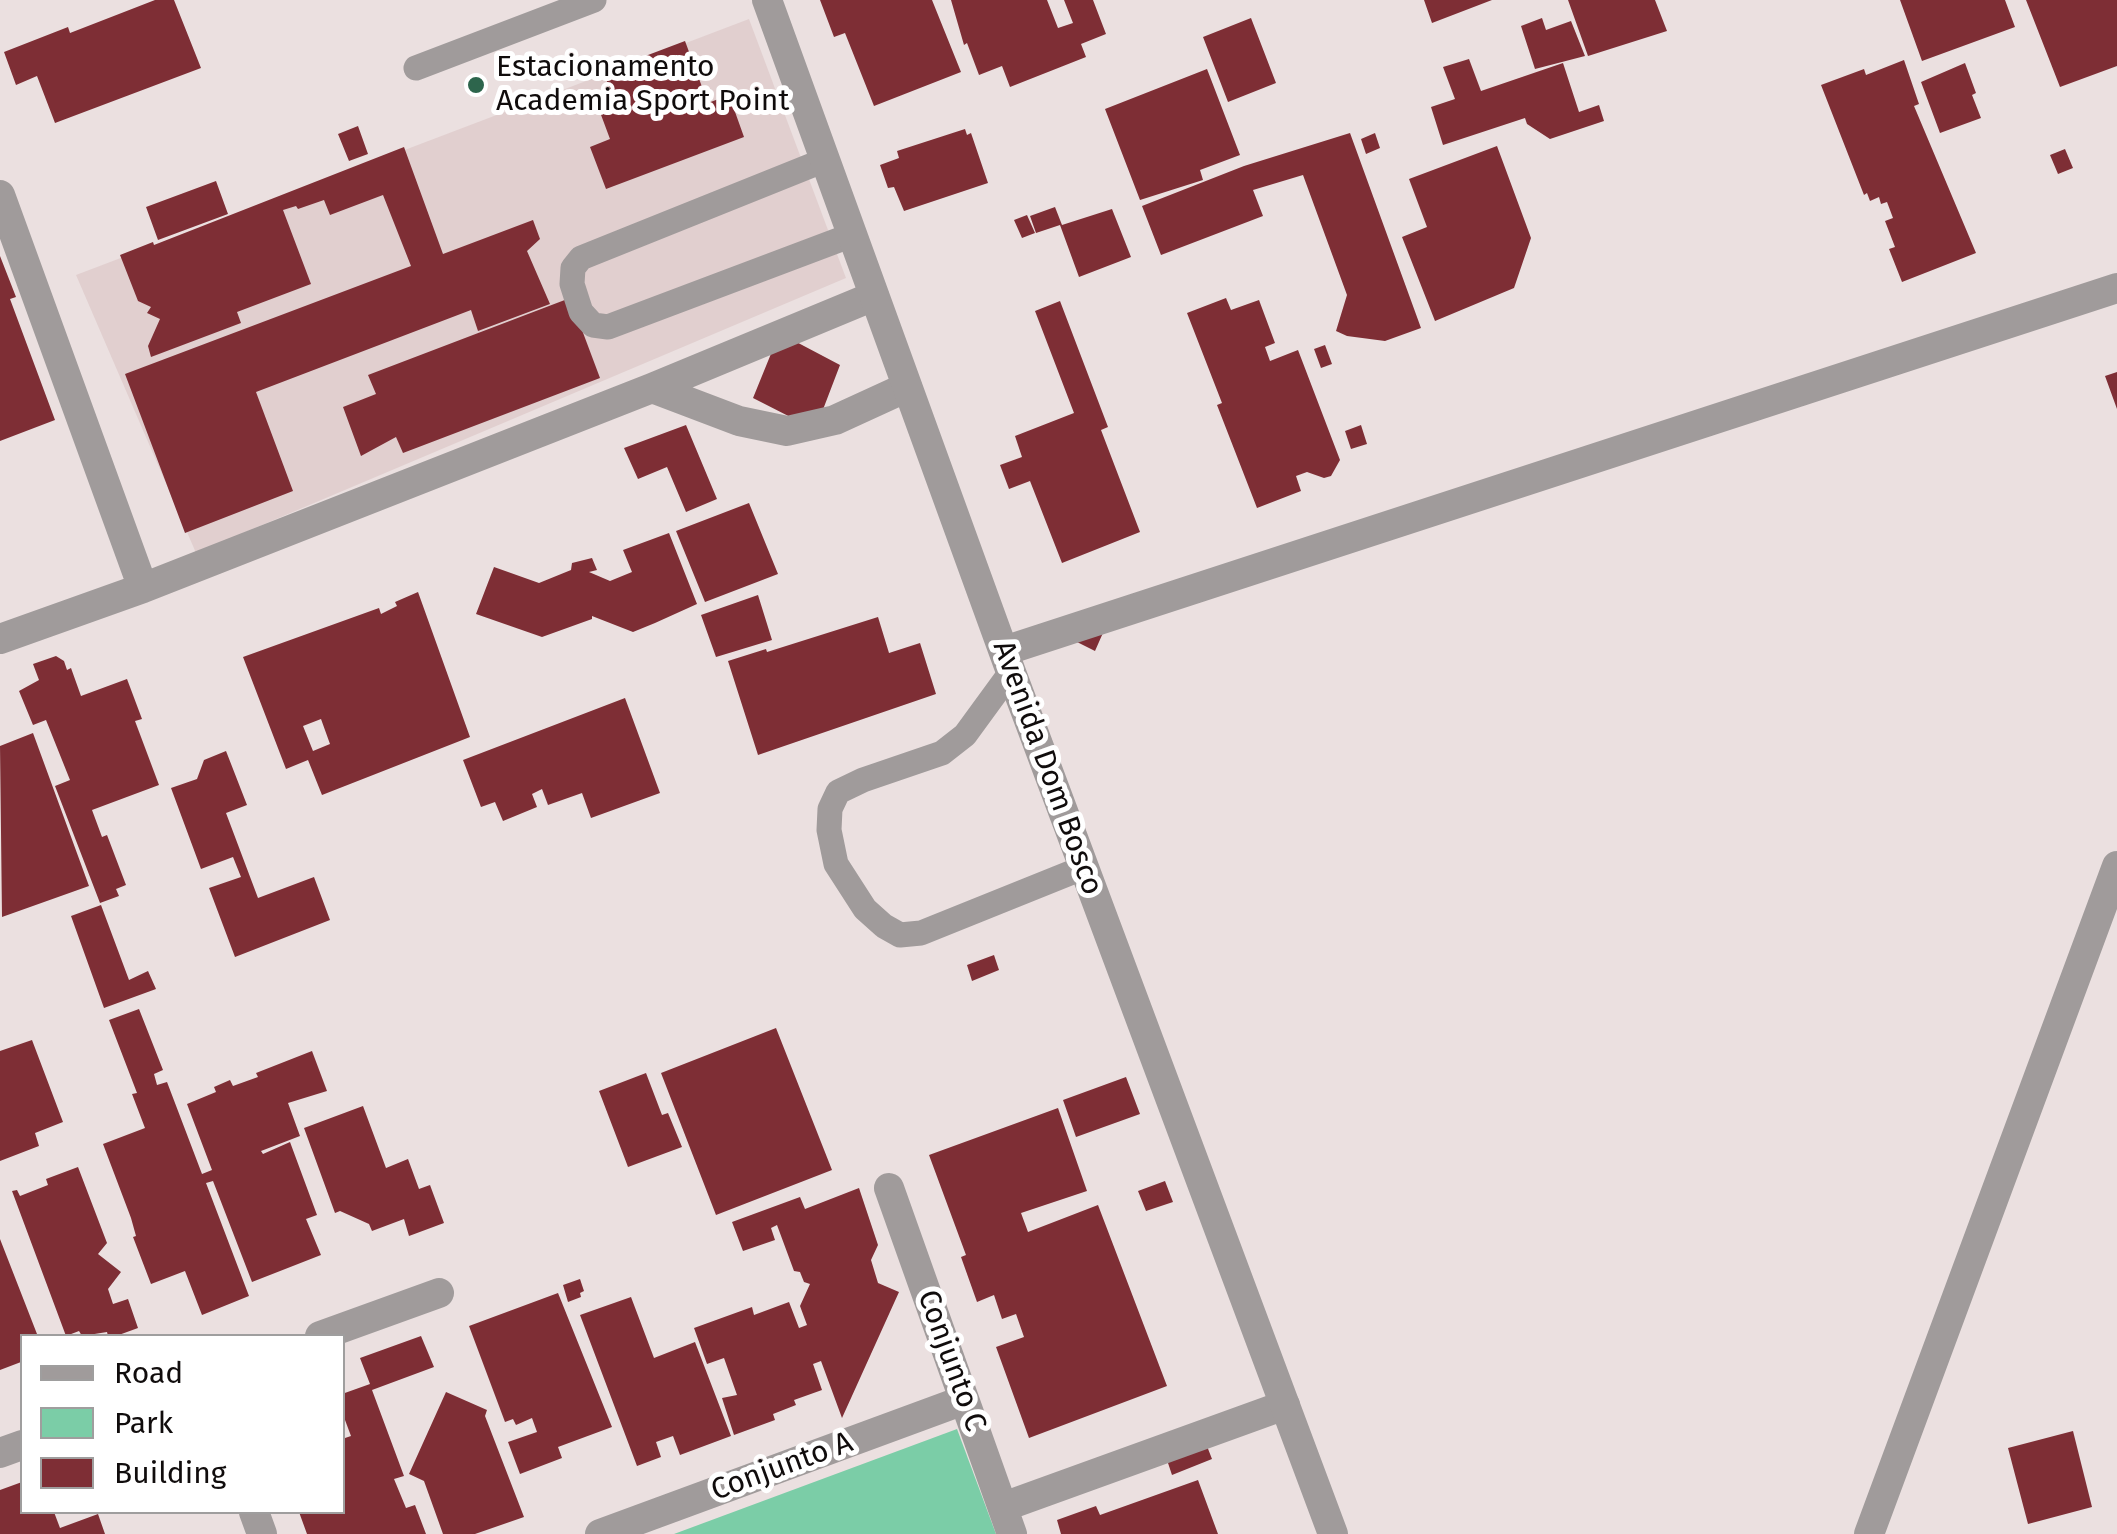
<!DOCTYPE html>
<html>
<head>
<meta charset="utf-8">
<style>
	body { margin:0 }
	#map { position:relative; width:2117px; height:1534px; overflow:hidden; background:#ebe0e0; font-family:"Fira Sans",sans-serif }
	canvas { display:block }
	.legend { position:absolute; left:20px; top:1334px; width:325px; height:180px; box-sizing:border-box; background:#fff; border:2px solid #9f9e9e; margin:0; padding:12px 18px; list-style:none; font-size:30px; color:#100c0c }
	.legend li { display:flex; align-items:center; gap:20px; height:50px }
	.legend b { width:50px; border:2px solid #9f9e9e }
</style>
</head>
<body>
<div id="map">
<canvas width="2117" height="1534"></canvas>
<ul class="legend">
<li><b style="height:12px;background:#a09b9b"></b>Road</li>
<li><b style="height:28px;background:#7bcda7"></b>Park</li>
<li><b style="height:28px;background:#7e2e35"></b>Building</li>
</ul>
</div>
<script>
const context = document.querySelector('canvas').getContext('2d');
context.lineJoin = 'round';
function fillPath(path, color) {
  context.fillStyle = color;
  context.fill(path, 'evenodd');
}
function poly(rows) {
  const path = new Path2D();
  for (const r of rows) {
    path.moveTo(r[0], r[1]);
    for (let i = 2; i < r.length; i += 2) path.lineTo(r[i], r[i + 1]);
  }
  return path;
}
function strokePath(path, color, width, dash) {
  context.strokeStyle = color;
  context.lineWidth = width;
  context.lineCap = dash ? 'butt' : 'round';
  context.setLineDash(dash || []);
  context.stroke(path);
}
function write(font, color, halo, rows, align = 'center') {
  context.font = font + ' "Fira Sans",sans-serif';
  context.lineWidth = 10;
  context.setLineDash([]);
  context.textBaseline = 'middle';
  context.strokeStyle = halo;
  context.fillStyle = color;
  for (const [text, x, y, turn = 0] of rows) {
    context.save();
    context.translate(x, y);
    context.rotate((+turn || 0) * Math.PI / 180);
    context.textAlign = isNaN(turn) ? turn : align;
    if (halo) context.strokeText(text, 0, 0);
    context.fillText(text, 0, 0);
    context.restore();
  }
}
fillPath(poly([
	[749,19,846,278,196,553,76,275]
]), '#e1cfcf');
fillPath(poly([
	[957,1429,996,1534,674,1534]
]), '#7bcda7');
fillPath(poly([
	[155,0,174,0,201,68,55,123,37,76,16,85,4,52,68,27,70,33],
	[820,0,932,0,961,72,874,106,845,33,834,37],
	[951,0,1047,0,1058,28,1073,23,1064,0,1093,0,1106,34,1081,44,1086,57,1010,87,1002,66,979,75,967,43,964,45],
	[1424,0,1492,0,1432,23],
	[1568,0,1655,0,1667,31,1588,56],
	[1900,0,2005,0,2015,27,1922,61],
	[2026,0,2117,0,2117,66,2060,87],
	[1251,18,1276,83,1228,102,1203,37],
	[1542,18,1546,30,1571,21,1585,56,1535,69,1521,26],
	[685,41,708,103,729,95,744,137,606,189,590,147,610,139,594,96,611,91,603,72],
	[1469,59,1481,91,1563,63,1579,112,1599,105,1604,121,1550,139,1527,124,1525,118,1443,145,1431,107,1455,99,1443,67],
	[1904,60,1919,104,1914,106,1976,253,1902,282,1889,249,1895,247,1885,221,1893,218,1887,202,1881,204,1879,197,1870,201,1867,193,1864,195,1821,85,1864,69,1866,75],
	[1965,63,1976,93,1972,95,1981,118,1940,133,1921,82],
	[1207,69,1240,155,1200,170,1203,180,1140,200,1105,109],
	[358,126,368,154,349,161,338,134],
	[965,129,967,135,971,133,988,183,904,211,894,187,888,188,880,165,899,158,897,151],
	[1350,133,1421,328,1385,341,1347,336,1336,331,1347,295,1303,175,1253,190,1263,216,1161,255,1142,206,1244,166],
	[1375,133,1380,148,1366,154,1361,139],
	[1497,146,1531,238,1514,288,1435,321,1402,237,1427,227,1409,179],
	[404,147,443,254,533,220,540,239,527,251,550,304,478,331,471,310,256,392,293,491,185,533,125,374,411,266,383,195,330,215,324,200,298,209,296,206,283,210,311,284,237,312,241,323,151,357,148,346,160,319,147,313,151,307,138,301,120,255,153,242,154,245],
	[2065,149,2073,168,2058,174,2050,155],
	[216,181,228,214,158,240,146,207],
	[1055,207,1062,225,1112,209,1131,257,1079,277,1060,225,1036,233,1030,216],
	[1027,215,1035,233,1022,238,1014,220],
	[0,256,16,297,10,299,55,420,0,441],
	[570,298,600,378,403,453,396,437,361,456,343,407,376,394,368,375],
	[1226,298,1231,310,1259,300,1275,343,1265,347,1270,361,1298,350,1340,460,1331,476,1324,478,1307,472,1296,476,1301,491,1257,508,1217,405,1222,403,1187,313],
	[1060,301,1108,427,1101,430,1140,532,1062,563,1030,481,1009,489,1000,465,1022,457,1015,436,1074,413,1035,311],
	[785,336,840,365,819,420,808,426,753,398,777,339],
	[1325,345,1332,364,1321,368,1314,349],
	[2117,372,2117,409,2105,376],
	[686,425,717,499,686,512,667,467,638,479,624,448],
	[1361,425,1367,444,1351,449,1345,431],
	[749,503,778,574,705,602,676,531],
	[669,533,697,604,655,623,633,632,592,616,592,619,542,637,476,614,494,567,539,583,571,570,572,563,592,558,597,570,589,572,610,581,632,572,623,550],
	[418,592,470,737,322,795,308,760,286,769,243,657,379,608,381,614,397,606,395,602],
	[321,719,330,744,313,751,303,726],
	[758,595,772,640,716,657,701,615],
	[878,617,889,653,920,643,936,694,758,755,728,661,766,649,767,652],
	[1106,626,1095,651,1071,639],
	[56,656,64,661,67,670,71,668,81,696,127,679,142,719,135,721,159,785,92,810,102,837,107,835,126,885,116,889,119,896,100,903,55,786,70,780,46,720,33,725,19,691,39,680,33,664],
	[625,698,660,793,591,818,582,793,548,805,542,789,532,794,537,807,503,821,495,802,481,807,463,760],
	[33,733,89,886,2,917,0,746],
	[226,751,247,805,226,813,258,898,314,877,330,920,235,957,209,888,241,877,233,857,201,869,171,788,197,779,204,760],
	[101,905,129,980,148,971,156,989,104,1008,71,916],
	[994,955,999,970,972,981,967,965],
	[139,1009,163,1070,154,1074,157,1085,167,1082,202,1174,212,1170,187,1104,216,1092,214,1087,230,1080,233,1086,258,1077,256,1073,312,1051,327,1091,288,1103,300,1136,261,1151,263,1154,290,1142,317,1215,306,1219,321,1255,252,1282,213,1181,206,1183,249,1296,202,1315,185,1271,151,1284,133,1237,136,1236,131,1218,103,1144,145,1128,132,1094,137,1093,109,1020],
	[776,1028,832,1170,716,1215,661,1073],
	[32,1040,63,1122,35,1133,39,1146,0,1161,0,1051],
	[646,1073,662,1115,668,1113,682,1147,628,1167,599,1091],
	[1126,1077,1140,1114,1076,1137,1063,1100],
	[363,1106,386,1168,408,1159,419,1189,430,1185,444,1223,409,1236,404,1219,372,1231,369,1224,340,1211,335,1213,304,1128],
	[1058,1108,1087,1191,1021,1213,1028,1232,1098,1205,1167,1386,1029,1438,996,1347,1024,1337,1016,1314,1002,1319,994,1295,977,1302,961,1257,966,1255,929,1155],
	[78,1167,107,1243,98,1254,121,1272,108,1289,113,1304,128,1299,138,1328,116,1336,108,1336,107,1332,82,1336,79,1331,66,1336,12,1191,17,1190,20,1196,48,1185,46,1179],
	[1165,1181,1173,1202,1146,1211,1138,1191],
	[859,1188,878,1245,871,1260,878,1283,899,1292,842,1418,821,1361,813,1364,822,1390,794,1400,796,1405,773,1414,775,1420,734,1435,722,1398,737,1395,724,1358,707,1364,694,1328,752,1307,754,1315,789,1302,799,1328,807,1325,800,1306,810,1284,804,1282,800,1272,794,1271,777,1225,771,1228,775,1240,743,1251,732,1222,800,1197,805,1209],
	[0,1239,37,1334,22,1336,21,1362,0,1370],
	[580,1279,584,1291,580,1293,581,1297,568,1302,563,1285],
	[558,1293,612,1427,558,1447,562,1458,520,1474,508,1442,537,1432,532,1418,516,1425,513,1419,505,1422,469,1326],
	[631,1297,654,1358,695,1342,731,1436,680,1455,673,1436,656,1442,661,1457,637,1466,580,1315],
	[421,1336,434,1367,372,1390,404,1476,394,1479,406,1508,415,1505,426,1534,307,1534,299,1512,342,1512,342,1439,351,1436,342,1412,342,1394,370,1384,360,1358],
	[446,1392,487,1410,485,1416,524,1517,475,1534,443,1534,424,1481,409,1474],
	[2073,1431,2092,1507,2028,1524,2008,1448],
	[1205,1441,1212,1459,1172,1475,1163,1448],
	[1198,1480,1218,1534,1061,1534,1057,1520,1096,1506,1100,1515],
	[22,1482,22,1512,54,1512,60,1528,98,1514,105,1534,0,1534,0,1490]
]), '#7e2e35');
strokePath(poly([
	[416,68,594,0],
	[825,160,581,258,573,268,572,284,581,312,593,325,608,327,852,235],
	[1011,672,965,735,942,753,863,780,838,792,830,809,829,830,836,864,865,909,884,926,900,935,921,933,1085,867]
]), '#a09b9b', 25);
strokePath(poly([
	[0,195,143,588],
	[652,388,739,421,787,431,835,420,907,387],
	[0,639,143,588,652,388,874,296],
	[1004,651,2117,288],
	[889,1188,1012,1534],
	[320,1336,439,1293],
	[0,1453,22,1445],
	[1003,1507,1285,1405],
	[254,1512,262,1534],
	[600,1534,964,1400],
	[1869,1534,2117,866]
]), '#a09b9b', 30);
strokePath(poly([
	[767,0,1011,672,1333,1534]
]), '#a09b9b', 30);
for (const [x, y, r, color] of [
	[476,85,10,"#2d654c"]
]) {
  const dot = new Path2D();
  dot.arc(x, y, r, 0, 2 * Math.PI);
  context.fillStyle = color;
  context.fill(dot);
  strokePath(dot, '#fff', 4);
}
write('30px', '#100c0c', '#fff', [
	["Estacionamento",496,68],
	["Academia Sport Point",496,102]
], 'left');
write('30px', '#100c0c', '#fff', [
	["Avenida Dom Bosco",1047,768,70],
	["Conjunto C",951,1361,70],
	["Conjunto A",782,1467,-20]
]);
</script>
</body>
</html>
